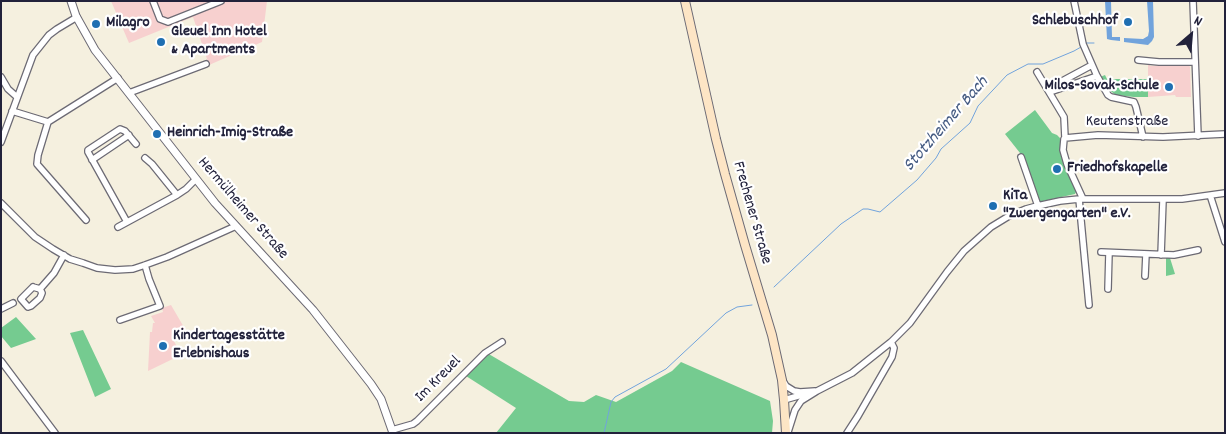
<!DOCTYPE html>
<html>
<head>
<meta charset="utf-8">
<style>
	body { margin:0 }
	#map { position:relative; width:1226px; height:434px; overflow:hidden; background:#f5f0df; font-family:Dekko,sans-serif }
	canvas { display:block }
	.frame { position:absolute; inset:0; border:2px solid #22223b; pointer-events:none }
	.north { position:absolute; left:1166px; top:10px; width:50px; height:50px; -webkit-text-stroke:4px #fff; paint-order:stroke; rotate:27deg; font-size:14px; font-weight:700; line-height:20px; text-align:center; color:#22223b }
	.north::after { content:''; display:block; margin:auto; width:18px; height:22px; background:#22223b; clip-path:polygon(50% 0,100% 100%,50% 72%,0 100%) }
</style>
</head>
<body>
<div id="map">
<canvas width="1226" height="434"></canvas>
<div class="frame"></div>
<div class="north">N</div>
</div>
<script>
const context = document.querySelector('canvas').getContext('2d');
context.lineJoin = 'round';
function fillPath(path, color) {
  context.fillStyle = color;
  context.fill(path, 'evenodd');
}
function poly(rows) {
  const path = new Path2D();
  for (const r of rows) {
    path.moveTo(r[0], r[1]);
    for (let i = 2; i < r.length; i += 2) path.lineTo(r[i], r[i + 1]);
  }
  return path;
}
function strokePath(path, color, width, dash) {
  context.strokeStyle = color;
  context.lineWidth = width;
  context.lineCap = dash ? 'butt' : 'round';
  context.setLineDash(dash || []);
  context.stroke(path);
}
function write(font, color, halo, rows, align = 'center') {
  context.font = font + ' Dekko,sans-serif';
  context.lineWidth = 4.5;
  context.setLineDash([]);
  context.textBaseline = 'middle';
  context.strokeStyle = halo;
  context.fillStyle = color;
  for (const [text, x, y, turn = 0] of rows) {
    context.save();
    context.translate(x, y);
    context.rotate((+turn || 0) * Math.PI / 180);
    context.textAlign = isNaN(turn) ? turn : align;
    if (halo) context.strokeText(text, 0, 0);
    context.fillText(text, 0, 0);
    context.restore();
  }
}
fillPath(poly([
	[111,1,267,1,262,42,209,65,193,17,129,43],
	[1148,64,1150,64,1150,66,1189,65,1190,67,1191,97,1176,97,1175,95,1148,97],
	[171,305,185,329,172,337,181,355,148,371,150,332,152,332,153,323,155,323,151,316,163,312,162,308]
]), '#f7d0cf');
fillPath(poly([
	[1105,75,1107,79,1148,79,1148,97,1134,97,1116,95,1109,90,1100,77],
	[1035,110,1052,133,1057,135,1060,138,1061,143,1060,152,1077,190,1075,194,1039,202,1023,159,1020,153,1005,134],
	[1166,258,1170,258,1175,274,1166,276],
	[16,317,36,339,11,348,1,336,1,328],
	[83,330,111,389,95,397,70,333],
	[487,353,569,401,584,402,596,395,616,402,672,371,681,362,770,401,773,421,772,433,496,433,516,408,466,376]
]), '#75cb90');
fillPath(poly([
	[1105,1,1111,1,1112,37,1120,37,1120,41,1111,40,1107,39],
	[1147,1,1153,1,1154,37,1152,41,1148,45,1124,42,1124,38,1143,39,1148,36,1149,31]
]), '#71a3dc');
strokePath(poly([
	[1086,43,1094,43],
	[774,287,841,224,863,209,868,209,880,212,917,180,936,158,941,149,970,123,978,106,1007,75,1028,64,1043,64,1074,51,1081,47],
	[604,433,611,402,615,397,666,369,726,313,737,307,752,305]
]), '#71a3dc', 1);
const minor = poly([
	[153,1,160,19,168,22,221,1],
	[1074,1,1083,44,1097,76,1108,95,1111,97,1134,102,1136,107,1143,137],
	[1193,1,1198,136],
	[1138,60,1159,62,1195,62],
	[1037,72,1064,117,1065,138],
	[1,77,8,89,17,97],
	[1048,90,1053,86,1092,65],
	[1050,92,1097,76],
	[129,93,206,64],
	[12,111,48,122,118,78],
	[48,122,38,155,37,164,86,220],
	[1,142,33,55,49,35,57,29,77,17],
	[1021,157,1038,206],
	[145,158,152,164,177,195],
	[92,160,129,135],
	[1210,195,1225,242],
	[1079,199,1089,305],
	[1083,199,1067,164,1063,150,1064,139,1065,138,1098,135,1163,137,1225,134],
	[1,203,35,237,53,249,70,259,83,263,97,268,115,270,133,269,145,265,167,257,236,226],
	[127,222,88,152,88,150,120,129,125,131,136,144],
	[118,227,177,195,186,189,196,179],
	[1101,252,1174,255,1198,250],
	[1161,255,1163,200],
	[1145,276,1146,254],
	[33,287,40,289,42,293,40,298,31,306,28,307,21,299,33,287],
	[40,289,54,273,64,255],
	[1108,289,1109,253],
	[1,309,13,303],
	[120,320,160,306,149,279,145,265],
	[1,361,55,433],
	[783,381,786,386,794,391,800,392,815,391],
	[784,400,805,394],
	[392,430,413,424,417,421,485,353,502,342],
	[788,432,795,410,801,401,817,391,852,373,891,342,910,323,947,272,964,251,991,227,1009,216,1026,209,1037,206,1060,201,1079,199,1182,199,1225,193],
	[847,433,858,416,892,357,894,348,891,342]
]);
const tertiary = poly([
	[71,1,76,16,95,50,215,203,313,310,371,384,381,399,393,433]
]);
const secondary = poly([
	[685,1,716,139,725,174,745,245,772,335,782,380,784,400,786,433]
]);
strokePath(minor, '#6c6a74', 8);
strokePath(tertiary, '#6c6a74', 9);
strokePath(secondary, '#6c6a74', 10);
strokePath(minor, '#fff', 5.5);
strokePath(tertiary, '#fff', 7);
strokePath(secondary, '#fde5c5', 8);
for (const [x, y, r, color] of [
	[1128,22,5,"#1f6fb2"],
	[96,24,5,"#1f6fb2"],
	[161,42,5,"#1f6fb2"],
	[1169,87,5,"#1f6fb2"],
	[157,134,5,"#1f6fb2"],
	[1057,169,5,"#1f6fb2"],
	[993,206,5,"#1f6fb2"],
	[163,346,5,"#1f6fb2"]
]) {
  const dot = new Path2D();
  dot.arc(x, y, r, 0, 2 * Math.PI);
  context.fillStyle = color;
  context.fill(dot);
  strokePath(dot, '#fff', 2);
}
write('bold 16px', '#22223b', '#fff', [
	["Schlebuschhof",1118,22,"right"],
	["Milagro",106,24],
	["Gleuel Inn Hotel",171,33],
	["& Apartments",171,51],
	["Milos-Sovak-Schule",1159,87,"right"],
	["Heinrich-Imig-Straße",167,134],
	["Friedhofskapelle",1067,169],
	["KiTa",1003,197],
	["\"Zwergengarten\" e.V.",1003,215],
	["Kindertagesstätte",173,337],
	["Erlebnishaus",173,355]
], 'left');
write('16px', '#22223b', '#fff', [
	["Keutenstraße",1127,123],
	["Hermülheimer Straße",242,209,49],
	["Frechener Straße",751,213,74],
	["Im Kreuel",439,380,-45]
]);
write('italic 18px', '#465c83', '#fff', [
	["Stotzheimer Bach",947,125,-49]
]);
</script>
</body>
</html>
